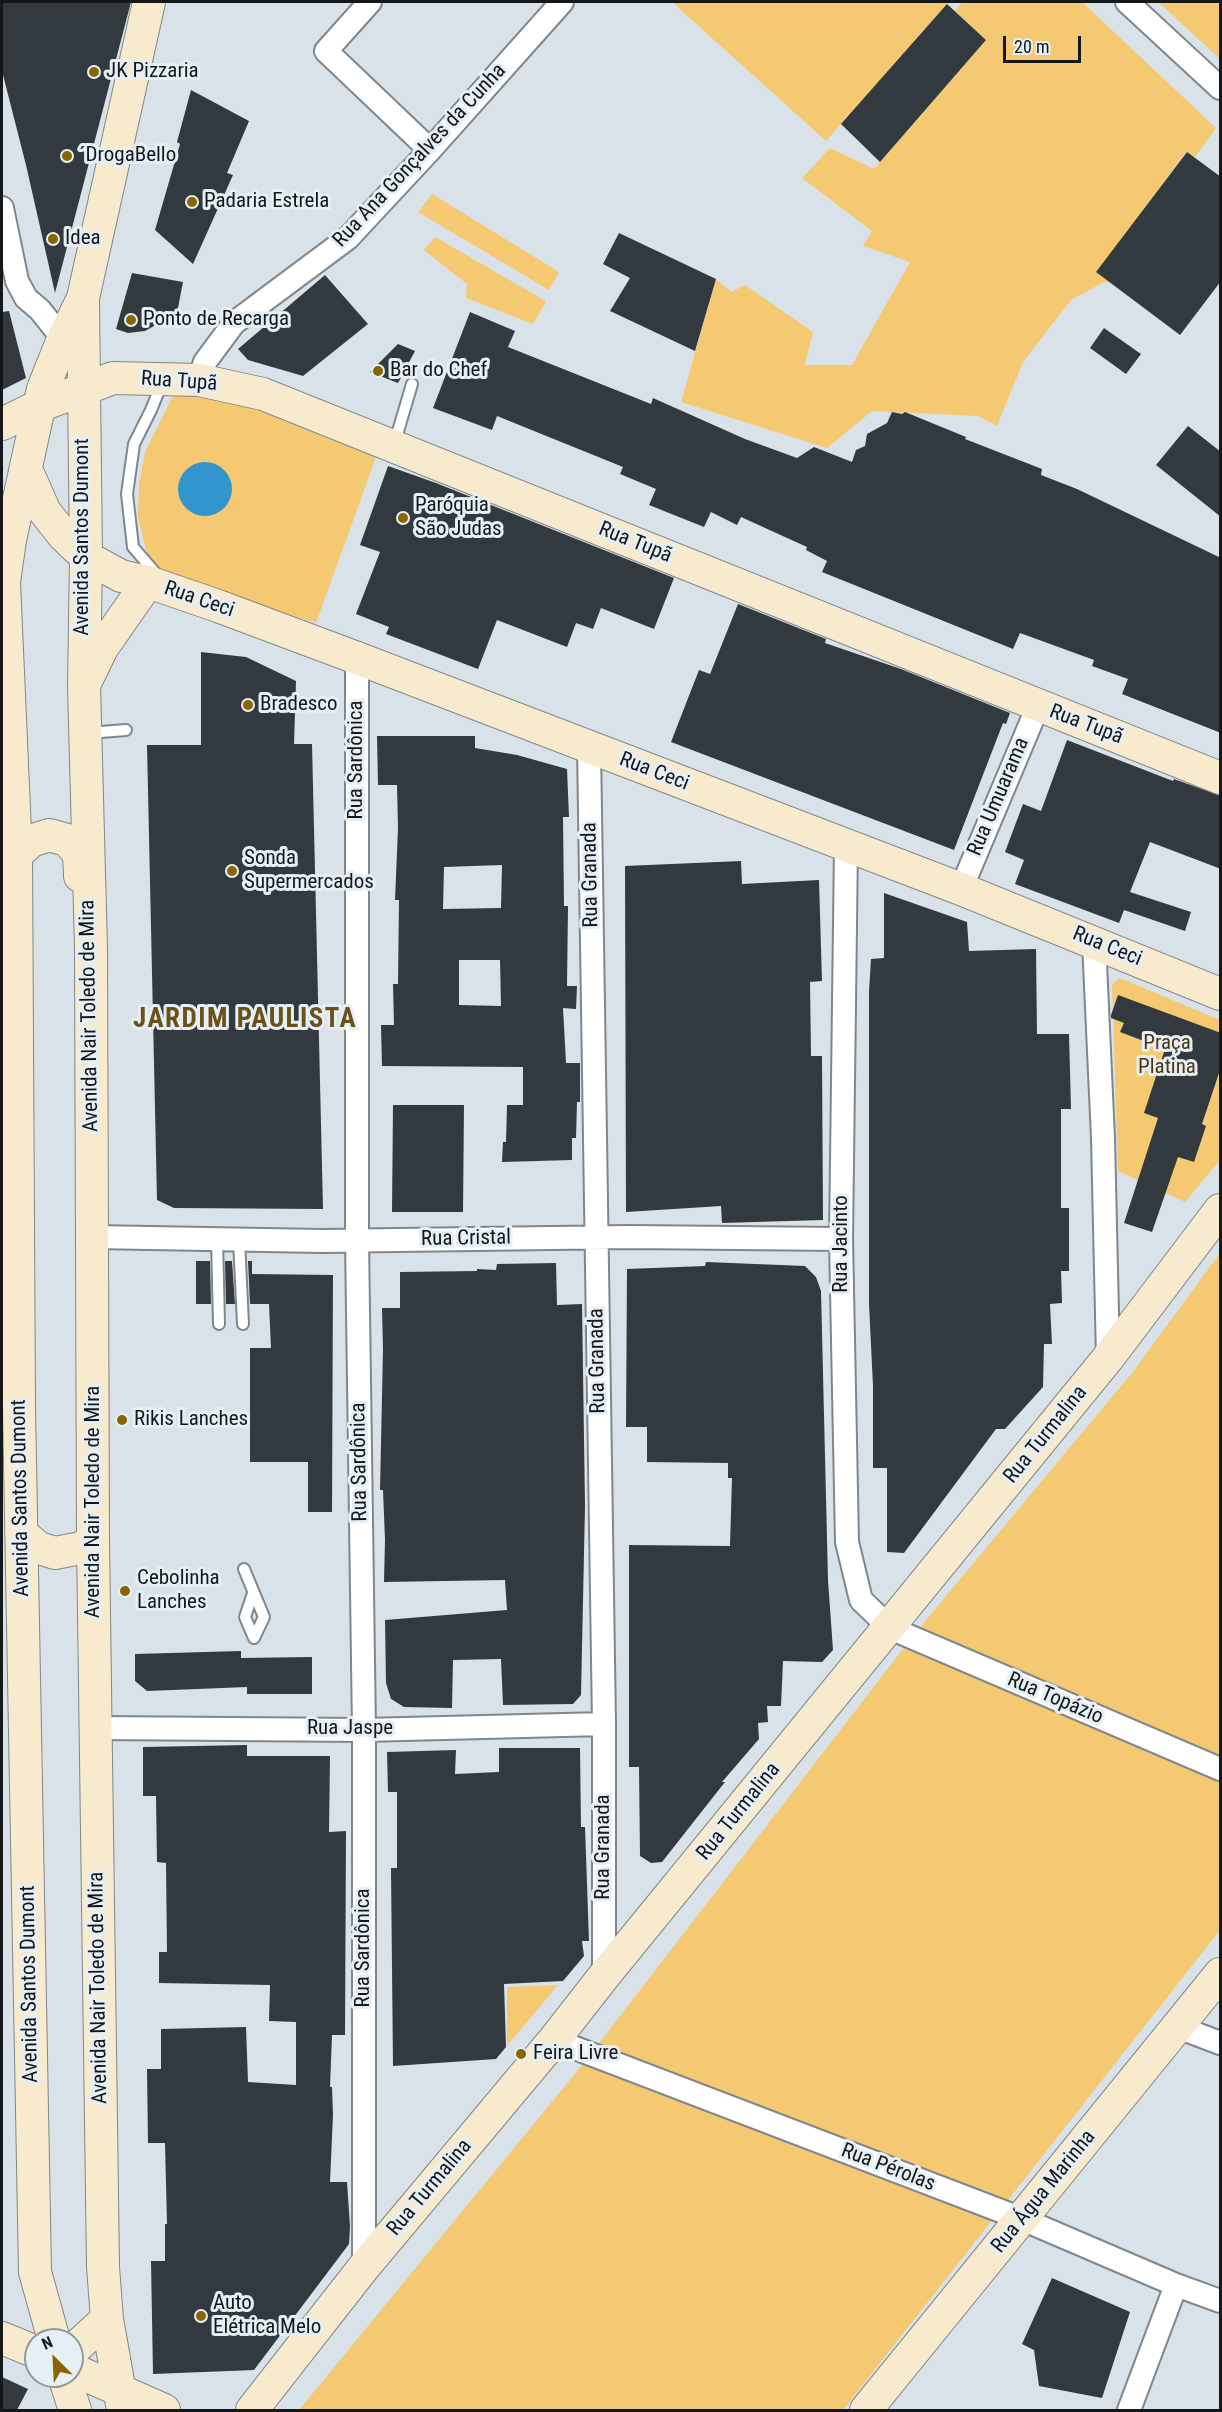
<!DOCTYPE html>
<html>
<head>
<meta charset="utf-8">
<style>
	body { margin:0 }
	#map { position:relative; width:1222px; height:2412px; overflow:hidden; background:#d9e2e8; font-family:"Roboto Condensed",sans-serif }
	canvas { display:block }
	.frame { position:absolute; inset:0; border:3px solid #15181a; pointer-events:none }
	.north { position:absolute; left:24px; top:2328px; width:60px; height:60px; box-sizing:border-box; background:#e6eff5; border:2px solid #92999d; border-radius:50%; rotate:336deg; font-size:16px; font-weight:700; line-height:24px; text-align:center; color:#15181a }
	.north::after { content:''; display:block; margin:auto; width:21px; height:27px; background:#896401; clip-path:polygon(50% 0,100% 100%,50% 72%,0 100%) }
	.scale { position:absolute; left:1003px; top:36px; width:78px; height:27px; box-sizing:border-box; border:3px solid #15181a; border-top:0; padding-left:8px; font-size:18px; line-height:21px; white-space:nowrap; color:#15181a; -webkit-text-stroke:4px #e6eff5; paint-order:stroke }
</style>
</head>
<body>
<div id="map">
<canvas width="1222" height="2412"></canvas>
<div class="frame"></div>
<div class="north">N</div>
<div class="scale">20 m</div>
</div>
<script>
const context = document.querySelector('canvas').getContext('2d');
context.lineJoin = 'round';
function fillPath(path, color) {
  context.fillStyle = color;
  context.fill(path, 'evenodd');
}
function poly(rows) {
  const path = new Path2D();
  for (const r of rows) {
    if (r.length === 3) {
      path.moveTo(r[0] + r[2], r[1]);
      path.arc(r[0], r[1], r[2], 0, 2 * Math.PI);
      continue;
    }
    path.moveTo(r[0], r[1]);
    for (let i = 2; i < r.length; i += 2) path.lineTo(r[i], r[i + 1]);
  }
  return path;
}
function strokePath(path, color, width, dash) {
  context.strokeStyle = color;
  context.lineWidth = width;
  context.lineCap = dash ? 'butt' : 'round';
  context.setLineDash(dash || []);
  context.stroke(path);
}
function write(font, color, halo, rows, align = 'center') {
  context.font = font + ' "Roboto Condensed",sans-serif';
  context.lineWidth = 6;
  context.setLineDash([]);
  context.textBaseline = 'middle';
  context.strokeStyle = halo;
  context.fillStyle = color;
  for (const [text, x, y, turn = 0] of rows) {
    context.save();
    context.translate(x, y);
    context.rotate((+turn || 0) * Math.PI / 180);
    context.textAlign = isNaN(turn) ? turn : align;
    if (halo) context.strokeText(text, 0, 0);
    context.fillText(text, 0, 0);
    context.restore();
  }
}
fillPath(poly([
	[672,2,949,2,826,141],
	[962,2,1082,2,1216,128,1195,157,1186,152,1097,272,1110,282,1102,283,1071,300,1023,362,997,426,978,416,872,411,827,448,681,402,716,279,731,292,745,285,813,332,805,365,852,365,910,262,863,246,872,231,802,178,830,148,874,169,986,40,955,11],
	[1158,2,1220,2,1220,59],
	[432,194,559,272,549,290,418,212],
	[435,237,546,301,533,324,466,298,467,284,424,250],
	[175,392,213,395,380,446,316,623,163,575,149,561,138,517,139,484,145,452],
	[1120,978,1220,1020,1220,1160,1185,1202,1118,1171,1112,984],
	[1220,1253,1220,1930,843,2410,299,2410,583,2064,916,1632,1132,1373],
	[558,1985,507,2046,507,1987]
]), '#f4c972');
fillPath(poly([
	[205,489,27]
]), '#3295ce');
fillPath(poly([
	[2,2,131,2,55,293,26,165,2,71],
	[947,4,986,40,880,162,841,124],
	[191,90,249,121,227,173,233,175,193,264,155,230,180,144,177,142],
	[1187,152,1221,177,1221,281,1180,335,1096,272],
	[619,233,716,279,695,351,610,311,630,278,603,264],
	[132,273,183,282,177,313,145,331,128,333,116,329],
	[325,275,368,324,303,376,248,360,238,349],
	[9,311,26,378,2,390,2,312],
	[470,312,515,331,508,347,651,404,653,398,745,439,797,458,814,447,852,462,856,450,865,446,867,434,887,423,892,412,902,414,905,412,966,437,965,439,1042,469,1041,475,1077,489,1221,558,1221,733,1122,694,1128,679,1092,666,1094,660,1020,633,1013,649,822,572,827,561,806,550,807,547,741,517,737,525,711,512,704,527,649,505,656,489,620,474,623,467,497,416,492,430,433,408],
	[1104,328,1141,354,1126,374,1090,348],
	[398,344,415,351,398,383,370,372],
	[1188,426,1221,452,1221,517,1156,465],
	[388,466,436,483,674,578,654,629,601,608,593,629,576,623,567,647,497,620,478,669,386,634,389,627,356,614,380,552,360,545],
	[738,604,826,639,825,643,901,669,1010,713,1006,724,1003,723,954,850,671,742,699,670,710,674],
	[201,652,246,657,296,681,294,744,312,744,323,1209,174,1208,157,1200,147,745,201,745],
	[377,736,475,736,475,748,517,755,567,769,569,817,563,817,564,906,568,906,567,986,577,986,576,1009,563,1008,566,1063,580,1063,580,1102,577,1102,576,1138,572,1138,572,1160,502,1162,503,1142,506,1142,507,1105,523,1105,523,1067,382,1066,381,1025,394,1025,393,984,398,984,399,900,395,900,398,828,397,785,378,785],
	[502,865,501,908,443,909,444,867],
	[459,960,500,960,501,1006,459,1005],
	[1067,740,1173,781,1174,779,1221,796,1221,869,1150,842,1130,892,1191,912,1185,931,1124,910,1119,923,1015,884,1024,860,1005,852,1023,804,1041,811],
	[741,861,742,884,819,880,822,981,810,982,811,1056,822,1056,823,1220,722,1223,721,1206,626,1212,625,866],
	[884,893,967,922,969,951,1036,949,1037,1034,1069,1034,1071,1109,1061,1109,1061,1208,1069,1208,1069,1271,1061,1271,1062,1303,1050,1304,1052,1344,1044,1344,1043,1387,1005,1429,996,1429,904,1553,887,1552,887,1468,873,1468,873,1386,869,1304,869,992,871,959,884,958],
	[1118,995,1221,1033,1221,1067,1202,1124,1206,1126,1194,1162,1178,1157,1152,1232,1124,1223,1158,1118,1144,1113,1165,1049,1120,1032,1124,1023,1111,1018,1111,1015],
	[393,1105,464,1105,463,1212,392,1212],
	[196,1261,210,1261,211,1304,196,1304],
	[225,1261,232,1261,235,1304,226,1304],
	[248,1261,252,1261,252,1274,333,1275,332,1512,308,1512,308,1462,250,1462,250,1348,271,1348,269,1304,250,1304],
	[706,1262,805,1266,816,1277,821,1291,828,1580,833,1650,822,1662,783,1661,781,1706,767,1706,768,1722,758,1723,759,1739,722,1782,725,1782,662,1862,651,1863,640,1856,639,1767,629,1767,629,1545,730,1546,732,1478,728,1478,728,1463,647,1462,647,1427,626,1427,627,1269,705,1266],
	[556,1263,557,1305,582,1304,585,1506,581,1695,573,1704,503,1705,501,1659,453,1660,452,1708,404,1707,391,1699,386,1683,385,1620,507,1610,505,1580,384,1582,385,1540,383,1490,380,1490,383,1350,382,1308,400,1308,400,1272,477,1271,477,1269,496,1270,497,1264],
	[241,1651,241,1658,312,1657,312,1694,247,1694,247,1687,147,1691,135,1681,135,1654],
	[247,1745,247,1756,330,1756,329,1832,346,1831,345,2035,332,2035,330,2087,332,2087,333,2115,330,2182,347,2182,350,2226,349,2244,254,2370,153,2374,151,2261,165,2261,165,2224,167,2224,165,2143,148,2143,147,2069,161,2069,161,2029,246,2027,248,2082,296,2085,296,2022,269,2021,270,1985,159,1983,159,1952,167,1952,166,1863,157,1862,156,1796,143,1796,143,1747],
	[499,1748,580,1748,581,1827,585,1827,589,1941,582,1941,584,1956,563,1981,504,1984,506,2047,496,2059,393,2066,391,1868,397,1868,397,1792,388,1792,387,1752,456,1750,455,1774,499,1772],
	[1052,2278,1130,2312,1102,2398,1039,2386,1034,2350,1022,2344],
	[2,2377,28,2389,17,2410,2,2410]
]), '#333a3f');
const lane = poly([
	[394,445,412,384],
	[158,576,133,547,127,494,134,444,151,410,162,383],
	[88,733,126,730],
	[217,1239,219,1324],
	[239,1240,243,1324],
	[244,1569,264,1617,254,1638],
	[253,1593,245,1617,254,1638]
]);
const street = poly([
	[370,2,326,51,430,150],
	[1127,2,1220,88],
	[2,208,17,281,26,298,40,310,63,339],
	[199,380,205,362,234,323,348,238,430,150,562,2],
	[357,658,357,1241,364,1730,364,2267],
	[589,746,604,1724,604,1976],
	[846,846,841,1239,847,1542,861,1600,890,1628,1220,1769],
	[961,889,1038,706],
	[1094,942,1103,1138,1108,1358],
	[92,1237,322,1241,629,1237,841,1239],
	[97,1728,364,1730,604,1724],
	[1178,2027,1220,2043],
	[554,2040,1022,2219,1176,2285,1220,2301],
	[1129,2410,1176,2285]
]);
const secondary = poly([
	[83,301,86,557,84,685,91,948,93,1540,103,2267,107,2319,123,2410],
	[2,424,39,406,113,378,199,380,263,394,1220,778],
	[26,469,45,512,64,536,86,557,121,576,148,582,218,606,357,658,961,889,1220,994],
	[87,679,102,648,148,582],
	[16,855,31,841,49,835,67,840,79,854,80,876],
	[21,1533,39,1548,55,1553,81,1548,93,1540],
	[2,2338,36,2352],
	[54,2340,35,2272,19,1408,16,855,4,582,10,540,43,389,63,339,83,298,149,2],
	[72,2351,107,2319],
	[72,2369,164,2410],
	[64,2376,75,2410],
	[252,2410,364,2267,554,2040,604,1976,1108,1358,1220,1210],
	[866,2410,1220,1974]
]);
strokePath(lane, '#7f878d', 14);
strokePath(street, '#7f878d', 26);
strokePath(secondary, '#7f878d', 34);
strokePath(lane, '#fff', 10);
strokePath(street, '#fff', 22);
strokePath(secondary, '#f8eacc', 32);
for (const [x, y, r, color] of [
	[94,72,6,"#896401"],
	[67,156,6,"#896401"],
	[192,202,6,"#896401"],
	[53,239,6,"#896401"],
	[131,320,6,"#896401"],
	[378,371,6,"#896401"],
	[403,518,6,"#896401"],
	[248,705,6,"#896401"],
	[232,871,6,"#896401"],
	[122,1420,6,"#896401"],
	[125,1591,6,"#896401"],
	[521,2054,6,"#896401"],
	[201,2316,6,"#896401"]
]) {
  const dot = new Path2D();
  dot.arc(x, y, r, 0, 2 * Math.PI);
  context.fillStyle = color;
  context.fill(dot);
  strokePath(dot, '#e6eff5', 2);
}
write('21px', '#15181a', '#e6eff5', [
	["JK Pizzaria",106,72],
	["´DrogaBello",79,156],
	["Padaria Estrela",204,202],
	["Idea",65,239],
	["Ponto de Recarga",143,320],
	["Bar do Chef",390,371],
	["Paróquia",415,506],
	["São Judas",415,530],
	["Bradesco",260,705],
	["Sonda",244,859],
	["Supermercados",244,883],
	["Rikis Lanches",134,1420],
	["Cebolinha",137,1579],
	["Lanches",137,1603],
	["Feira Livre",533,2054],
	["Auto",213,2304],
	["Elétrica Melo",213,2328]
], 'left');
write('21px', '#15181a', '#e6eff5', [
	["Rua Ana Gonçalves da Cunha",420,156,-47],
	["Rua Tupã",179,382,4],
	["Avenida Santos Dumont",83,537,-90],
	["Rua Tupã",635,543,22],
	["Rua Ceci",199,600,19],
	["Rua Tupã",1086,725,21],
	["Rua Sardônica",357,760,-90],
	["Rua Ceci",654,772,21],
	["Rua Umuarama",999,797,-67],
	["Rua Granada",591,875,-91],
	["Rua Ceci",1107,947,22],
	["Avenida Nair Toledo de Mira",90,1016,-91],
	["Rua Cristal",466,1239,-1],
	["Rua Jacinto",842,1244,-90],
	["Rua Granada",598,1361,-91],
	["Rua Turmalina",1046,1435,-51],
	["Rua Sardônica",360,1462,-91],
	["Avenida Santos Dumont",21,1498,-91],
	["Avenida Nair Toledo de Mira",94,1502,-90],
	["Rua Topázio",1055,1699,23],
	["Rua Jaspe",350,1729],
	["Rua Turmalina",739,1812,-51],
	["Rua Granada",604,1847,-90],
	["Rua Sardônica",364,1948,-90],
	["Avenida Santos Dumont",30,1984,-91],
	["Avenida Nair Toledo de Mira",99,1988,-91],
	["Rua Pérolas",888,2168,21],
	["Rua Turmalina",430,2188,-50],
	["Rua Água Marinha",1044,2192,-51]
]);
write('21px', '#49370e', '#e6eff5', [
	["Praça",1167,1044],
	["Platina",1167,1068]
]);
context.letterSpacing = '1.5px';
write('bold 27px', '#6b5118', '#e6eff5', [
	["JARDIM PAULISTA",245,1020]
]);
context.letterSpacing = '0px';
</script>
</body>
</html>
